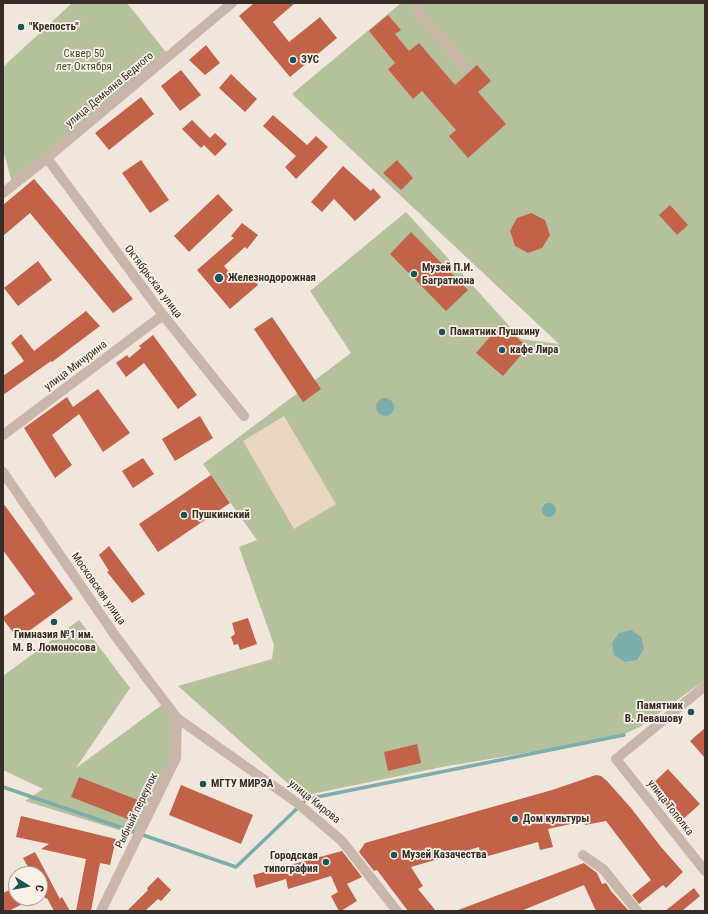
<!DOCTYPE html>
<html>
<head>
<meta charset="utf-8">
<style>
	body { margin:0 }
	#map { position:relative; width:708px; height:914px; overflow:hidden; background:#f1e6dc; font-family:"Roboto Condensed",sans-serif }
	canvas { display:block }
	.frame { position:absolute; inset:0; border:4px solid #362c28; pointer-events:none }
	.north { position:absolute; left:8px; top:866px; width:40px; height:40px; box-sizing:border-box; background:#f9f1e8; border:1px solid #aba29b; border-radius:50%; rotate:101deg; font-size:11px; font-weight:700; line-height:16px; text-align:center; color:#362c28 }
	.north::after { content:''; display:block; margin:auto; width:14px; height:18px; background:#1f5456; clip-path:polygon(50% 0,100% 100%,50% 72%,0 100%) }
</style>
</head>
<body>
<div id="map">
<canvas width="708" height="914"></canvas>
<div class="frame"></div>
<div class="north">С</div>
</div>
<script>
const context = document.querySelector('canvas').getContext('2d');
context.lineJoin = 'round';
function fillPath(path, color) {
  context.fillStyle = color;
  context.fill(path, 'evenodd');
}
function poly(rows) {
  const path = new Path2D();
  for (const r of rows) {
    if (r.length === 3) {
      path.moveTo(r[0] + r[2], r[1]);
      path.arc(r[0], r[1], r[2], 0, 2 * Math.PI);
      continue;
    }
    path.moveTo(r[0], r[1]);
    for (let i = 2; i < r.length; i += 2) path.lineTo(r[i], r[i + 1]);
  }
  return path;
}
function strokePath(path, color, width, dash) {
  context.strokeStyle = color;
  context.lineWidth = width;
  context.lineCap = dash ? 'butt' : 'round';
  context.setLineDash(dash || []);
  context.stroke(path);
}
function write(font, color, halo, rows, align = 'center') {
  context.font = font + ' "Roboto Condensed",sans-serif';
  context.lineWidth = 3.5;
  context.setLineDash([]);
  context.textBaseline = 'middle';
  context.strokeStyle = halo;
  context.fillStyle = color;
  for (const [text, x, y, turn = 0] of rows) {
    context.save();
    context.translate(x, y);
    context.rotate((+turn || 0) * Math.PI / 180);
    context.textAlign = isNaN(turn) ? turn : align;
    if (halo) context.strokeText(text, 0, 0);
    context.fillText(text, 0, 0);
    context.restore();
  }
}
fillPath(poly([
	[72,3,127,3,169,56,13,186,3,150,3,67],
	[401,3,705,3,705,680,640,727,615,738,442,767,302,796,178,686,272,659,274,645,239,547,257,540,203,464,351,353,310,291,406,212,521,339,559,344,292,94],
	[79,620,130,688,76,768,163,704,174,720,174,757,138,836,25,801,43,789,3,770,3,676]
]), '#b5c09c');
fillPath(poly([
	[284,416,336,504,294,529,243,441]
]), '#e9d7c3');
fillPath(poly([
	[385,407,9],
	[549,510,7],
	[631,630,641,637,644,649,637,660,625,662,614,655,612,643,619,633]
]), '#7badad');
strokePath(poly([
	[3,787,236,867,307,799,624,735]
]), '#7badad', 3.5);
fillPath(poly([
	[254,3,295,3,273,22,289,42,320,17,337,38,290,77,239,16],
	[388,15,401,30,395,34,409,51,419,43,455,85,477,65,491,81,478,92,506,124,468,158,449,136,456,130,422,91,413,99,388,69,395,63,369,31],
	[206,45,220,63,205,75,189,60],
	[181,70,201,95,180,111,161,86],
	[231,74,257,99,245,112,219,88],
	[141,97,154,114,109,150,95,133],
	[273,115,307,145,316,136,328,147,296,179,285,167,296,156,263,126],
	[192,120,210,138,215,133,227,144,215,156,204,145,201,148,182,129],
	[141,160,169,200,150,213,122,173],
	[397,160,413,178,401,190,383,173],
	[343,166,371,191,373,188,381,197,355,221,334,199,322,212,311,202],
	[34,179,58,207,133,299,113,313,30,213,3,236,3,205],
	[218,194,233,210,189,252,174,236],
	[670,205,688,225,677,235,659,215],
	[531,213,545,220,550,235,542,248,528,253,515,246,510,231,517,218],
	[242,223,258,235,247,249,245,247,224,266,238,282,248,273,258,285,230,309,197,270,234,238,231,236],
	[411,232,468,290,446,311,390,254],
	[38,261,52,280,18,306,4,288],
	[86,311,100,326,52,362,51,361,3,395,3,376,24,361,11,343,21,334,34,351],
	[272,317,321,389,303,402,254,329],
	[501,324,528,347,503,376,476,353],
	[153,335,197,395,178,409,144,363,126,377,116,363,127,355,129,358,141,348,139,346],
	[98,389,130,433,103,452,79,414,52,435,72,465,55,478,24,428,67,397,73,407],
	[200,416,213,438,175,461,162,439],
	[143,458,154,474,133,488,122,471],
	[211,475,230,503,158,552,139,524],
	[3,503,73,599,18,639,3,619,3,617,35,594,3,550],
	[109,546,145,594,132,603,107,572,109,571,99,555],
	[248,618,257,644,240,650,238,644,234,645,231,637,235,634,232,623],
	[705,728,705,758,690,741],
	[417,744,421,763,388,771,384,752],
	[668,769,700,804,681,821,649,787],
	[596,775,601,776,607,781,631,808,661,847,683,872,666,888,663,885,639,904,632,895,651,880,606,821,585,825,584,821,548,829,553,847,540,850,538,842,481,858,479,847,411,867,423,886,418,889,436,911,408,911,377,870,374,871,359,852,365,843,552,790],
	[79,777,138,800,130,820,71,797],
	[181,785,253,815,241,844,169,815],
	[21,816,116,839,110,865,100,863,91,911,76,911,86,859,41,849,49,844,16,837],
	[342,851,362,877,347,884,357,901,341,911,339,911,331,896,338,892,331,876,288,889,286,879,256,888,253,875],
	[35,852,60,899,62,897,70,911,54,911,47,898,46,899,40,889,40,874,32,874,23,858],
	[584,863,597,873,602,884,606,883,611,891,629,911,596,911,584,885,521,911,458,911,458,910],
	[158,877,171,890,161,901,158,899,145,911,127,911,148,890,147,888],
	[16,887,16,898,34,898,9,911,3,911,3,893],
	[694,888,700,896,682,911,665,911]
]), '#c26248');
strokePath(poly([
	[416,3,420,15,465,66],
	[47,158,163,315,244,416],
	[3,193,47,158,232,3],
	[3,435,163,315],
	[3,472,114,634,149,681,177,718,296,802,342,841,397,911],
	[705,686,616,759,705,871],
	[583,855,603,869,637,911],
	[101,911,176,758,177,718]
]), '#c9b6a8', 10);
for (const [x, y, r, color] of [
	[21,27,4,"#1f5456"],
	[293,60,4,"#1f5456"],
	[414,274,4,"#1f5456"],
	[219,278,5,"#1f5456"],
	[442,332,4,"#1f5456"],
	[502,350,4,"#1f5456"],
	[184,515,4,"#1f5456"],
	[54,622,4,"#1f5456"],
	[691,712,4,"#1f5456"],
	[203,784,4,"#1f5456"],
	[515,819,4,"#1f5456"],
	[394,855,4,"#1f5456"],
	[326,862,4,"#1f5456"]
]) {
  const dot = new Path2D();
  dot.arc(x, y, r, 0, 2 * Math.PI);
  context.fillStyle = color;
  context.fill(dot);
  strokePath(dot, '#f9f1e8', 1.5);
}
write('bold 11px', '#362c28', '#f9f1e8', [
	["\"Крепость\"",29,27],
	["ЗУС",301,60],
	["Музей П.И.",422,268],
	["Багратиона",422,281],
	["Железнодорожная",228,278],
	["Памятник Пушкину",450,332],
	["кафе Лира",510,350],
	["Пушкинский",192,515],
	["Гимназия №1 им.",54,635,"center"],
	["М. В. Ломоносова",54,648,"center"],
	["Памятник",683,706,"right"],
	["В. Левашову",683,719,"right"],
	["МГТУ МИРЭА",211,784],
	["Дом культуры",523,819],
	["Музей Казачества",402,855],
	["Городская",318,856,"right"],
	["типография",318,869,"right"]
], 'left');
write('11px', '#46532c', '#f9f1e8', [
	["Сквер 50",84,54],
	["лет Октября",84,67]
]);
write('11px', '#362c28', '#f9f1e8', [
	["улица Демьяна Бедного",110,90,-40],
	["Октябрьская улица",153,282,53],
	["улица Мичурина",76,366,-37],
	["Московская улица",98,589,55],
	["улица Кирова",314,802,39],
	["улица Тополка",670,808,52],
	["Рыбный переулок",137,811,-64]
]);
</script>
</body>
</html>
